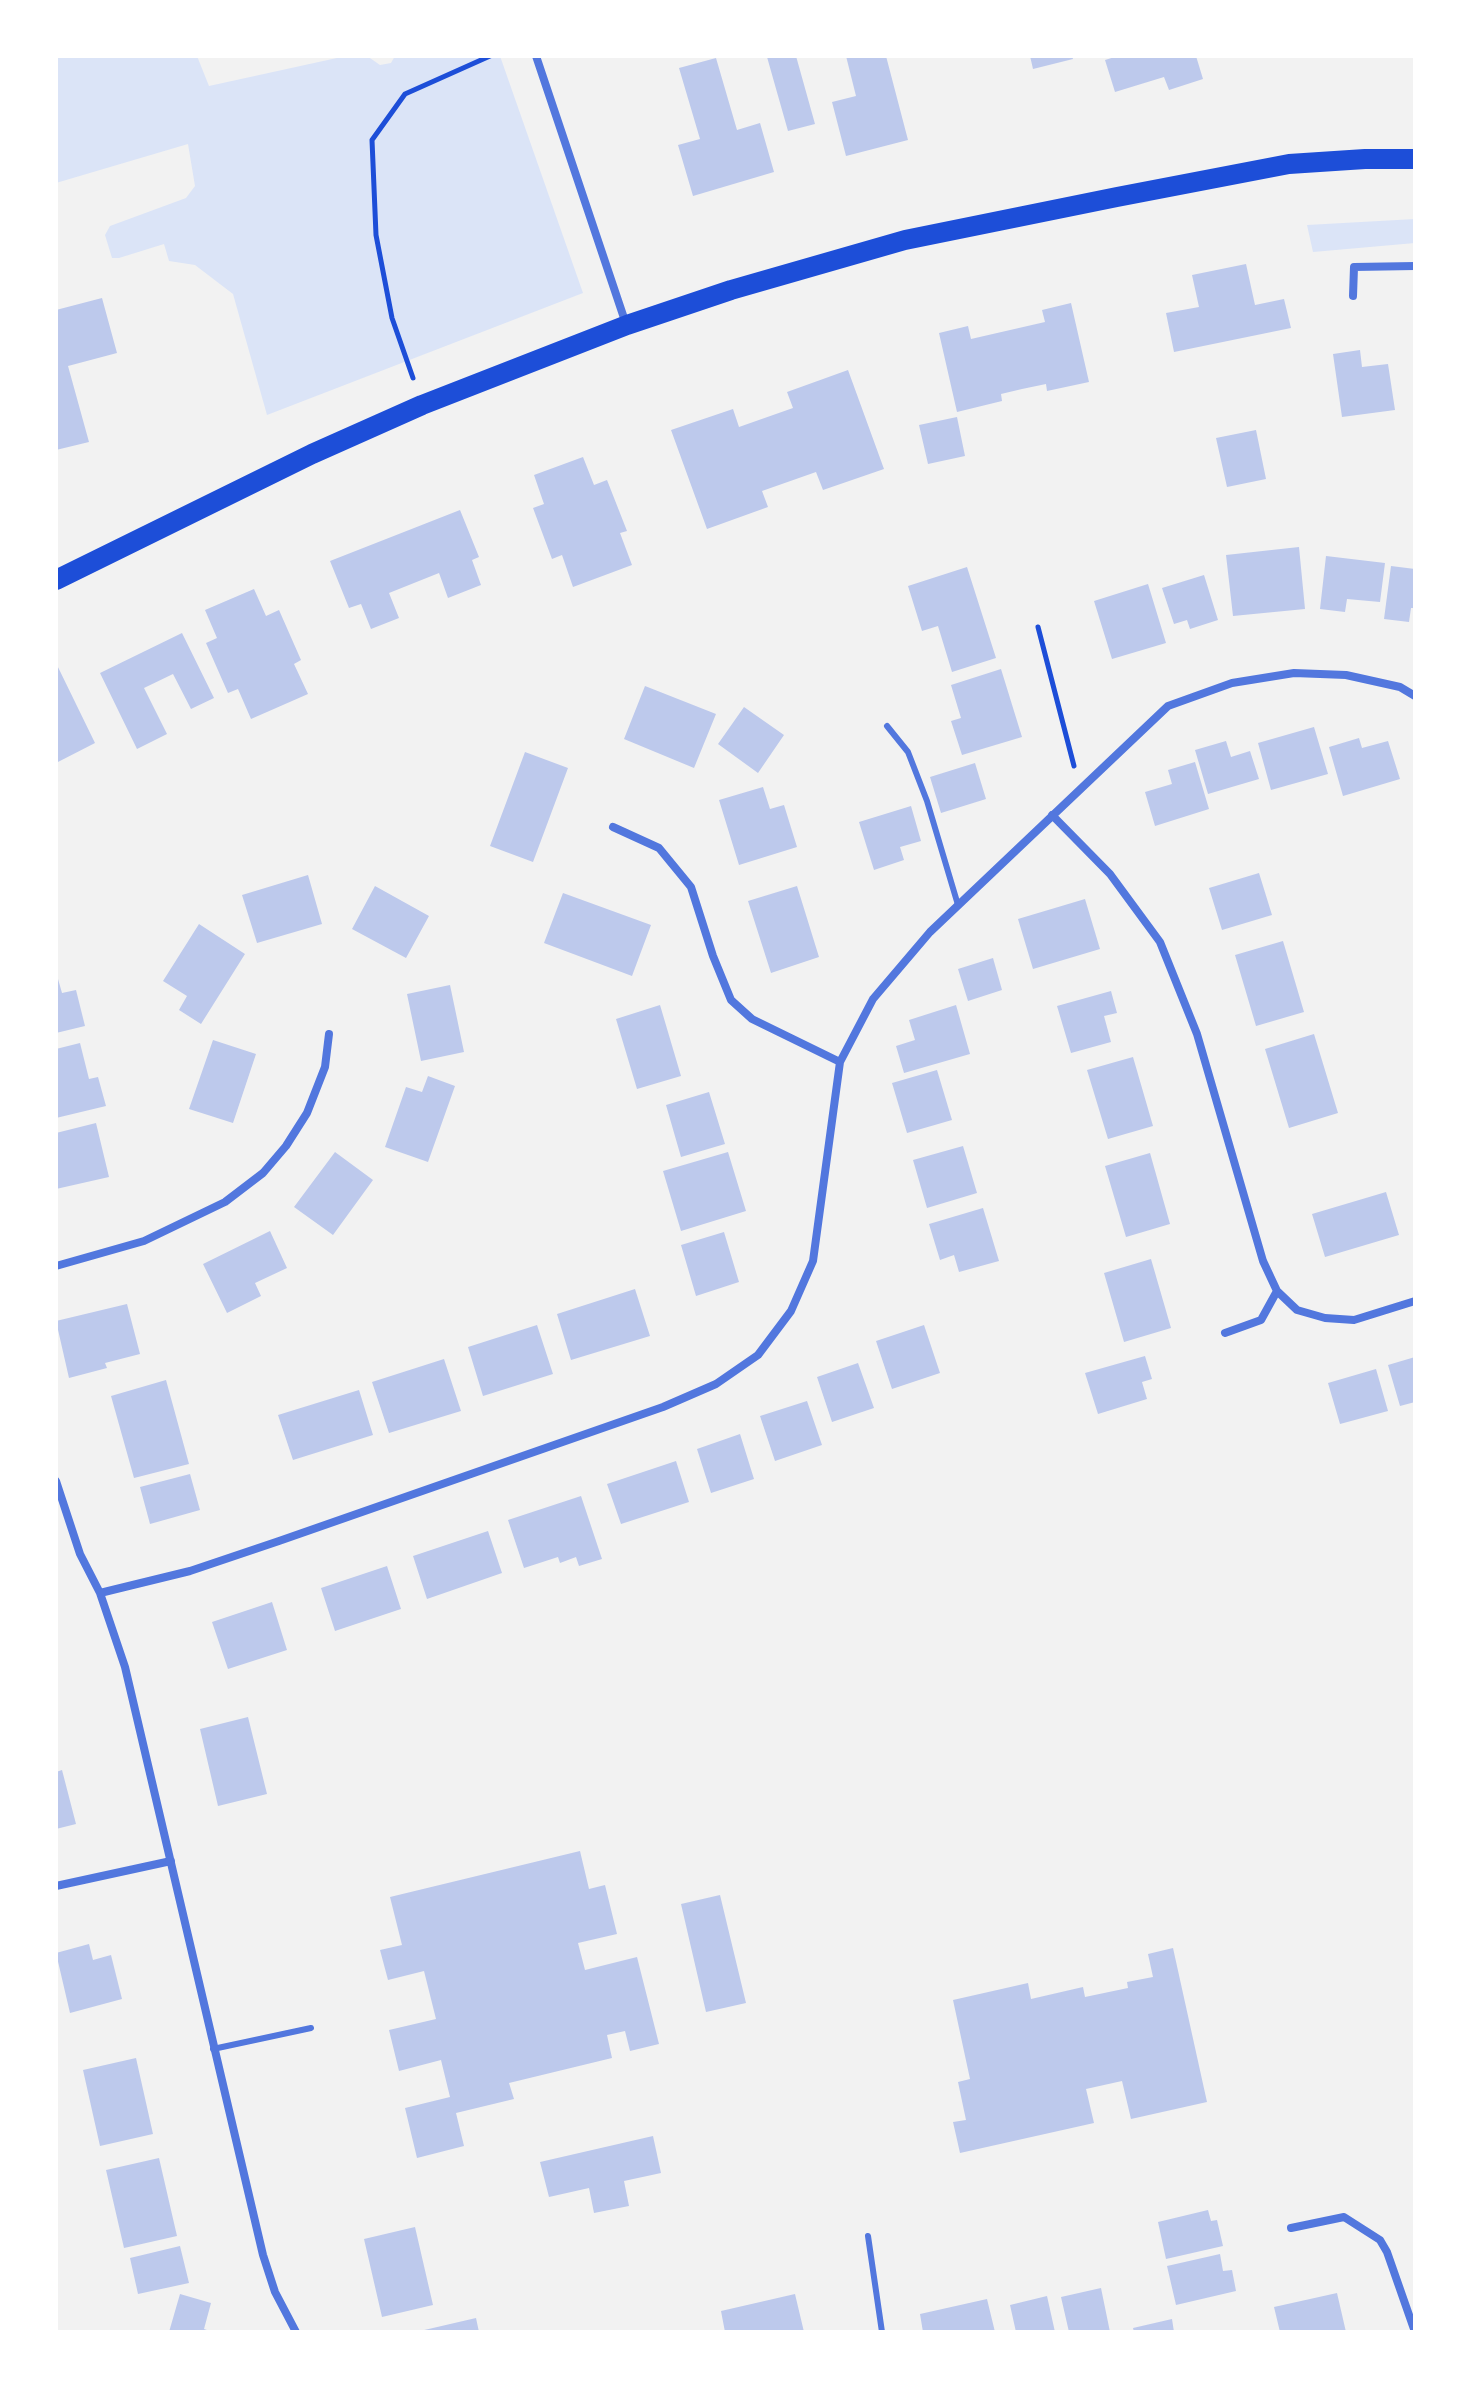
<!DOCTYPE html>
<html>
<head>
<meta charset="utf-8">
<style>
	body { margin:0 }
	#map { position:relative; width:1471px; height:2388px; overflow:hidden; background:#f2f2f2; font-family:"Open Sans",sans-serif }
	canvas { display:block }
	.frame { position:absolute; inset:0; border:58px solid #fff; pointer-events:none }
</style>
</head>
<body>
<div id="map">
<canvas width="1471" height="2388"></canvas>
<div class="frame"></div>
</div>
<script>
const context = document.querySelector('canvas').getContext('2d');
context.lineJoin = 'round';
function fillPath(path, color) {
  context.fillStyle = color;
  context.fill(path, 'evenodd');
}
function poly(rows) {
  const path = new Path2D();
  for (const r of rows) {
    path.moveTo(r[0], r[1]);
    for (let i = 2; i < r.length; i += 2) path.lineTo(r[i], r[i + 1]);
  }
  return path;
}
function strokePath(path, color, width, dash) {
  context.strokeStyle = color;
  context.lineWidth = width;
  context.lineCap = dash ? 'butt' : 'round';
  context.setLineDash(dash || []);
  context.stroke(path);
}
fillPath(poly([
	[56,56,197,56,209,86,346,56,367,56,380,65,391,63,395,56,500,56,583,293,267,415,233,294,195,265,169,261,164,244,119,258,112,258,105,235,110,226,186,198,195,186,188,144,56,183],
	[1415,219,1415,243,1313,252,1307,225]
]), '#dbe4f7');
fillPath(poly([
	[772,56,796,56,815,124,788,131,767,57],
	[846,56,886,56,908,140,846,156,832,102,856,96],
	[1030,56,1072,56,1073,59,1033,69],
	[1118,56,1196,56,1203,79,1169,90,1164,77,1115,92,1105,60],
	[716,58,737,130,760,123,774,172,693,196,678,145,700,139,679,68],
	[1246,264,1255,305,1284,299,1291,328,1174,352,1166,313,1199,307,1192,275],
	[102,298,117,353,68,366,89,442,56,450,56,310],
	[1071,303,1089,382,1047,391,1046,384,1022,389,1001,394,1002,401,957,412,939,333,968,326,971,339,1045,322,1042,310],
	[1360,350,1362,367,1388,364,1395,410,1342,417,1333,354],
	[848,370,884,469,823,490,816,472,762,491,768,507,707,529,671,430,733,409,739,427,793,408,787,392],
	[957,417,965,456,928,464,919,425],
	[1256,430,1266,479,1227,487,1216,438],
	[583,457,594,485,607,480,627,531,620,533,632,565,573,587,562,555,552,559,533,508,544,504,534,475],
	[460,510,479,557,472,560,481,585,448,598,439,573,389,593,399,618,371,629,361,604,349,608,330,561],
	[1299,547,1305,609,1233,616,1226,555],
	[1326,556,1385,563,1380,602,1347,599,1345,612,1320,609],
	[1391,566,1415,569,1415,608,1411,608,1409,622,1384,619],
	[967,567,996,658,952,672,938,626,922,631,908,586],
	[1204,575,1218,620,1190,629,1187,620,1174,624,1162,588],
	[1148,584,1166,643,1112,659,1094,601],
	[254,589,266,616,279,610,301,660,294,664,308,694,251,719,238,689,228,693,206,643,217,638,205,610],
	[182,633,214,698,191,709,173,674,144,688,167,734,137,749,100,673],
	[56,663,95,743,56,763],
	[1001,669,1022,737,962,755,951,721,961,718,951,685],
	[645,686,716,714,694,768,624,739],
	[744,707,784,735,758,773,718,744],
	[1314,727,1328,774,1271,790,1258,743],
	[1359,738,1362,748,1388,741,1400,779,1343,796,1329,747],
	[1226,741,1231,757,1250,751,1259,779,1208,794,1195,750],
	[525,752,568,768,533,862,490,846],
	[1195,762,1209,809,1155,826,1145,792,1172,784,1168,770],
	[975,763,986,799,941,813,930,777],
	[763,787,770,809,784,805,797,847,739,865,719,800],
	[911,806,921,841,900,847,904,860,874,870,859,822],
	[1259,873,1272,915,1222,930,1209,888],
	[308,875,322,924,257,943,242,895],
	[375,886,429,916,406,958,352,929],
	[797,886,819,957,771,973,748,901],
	[563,893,651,925,632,976,544,943],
	[1085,899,1100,949,1033,969,1018,919],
	[199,924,245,954,201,1024,179,1010,187,996,163,981],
	[1283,941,1304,1012,1256,1026,1235,955],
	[993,958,1002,990,968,1001,958,969],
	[56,972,62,993,76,990,85,1026,56,1033],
	[450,985,464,1052,421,1061,407,994],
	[1111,991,1117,1013,1104,1016,1111,1042,1071,1053,1057,1006],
	[660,1005,681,1076,637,1089,616,1019],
	[956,1005,970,1054,904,1073,896,1046,915,1040,909,1020],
	[1314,1034,1338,1113,1289,1128,1265,1049],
	[213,1040,256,1054,233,1123,189,1109],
	[80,1043,89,1079,98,1077,106,1106,56,1118,56,1049],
	[1133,1057,1153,1126,1108,1139,1087,1070],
	[937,1070,952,1120,907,1133,892,1083],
	[428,1076,455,1086,428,1162,385,1147,406,1087,422,1092],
	[709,1092,725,1144,681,1157,666,1105],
	[96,1123,109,1177,56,1189,56,1133],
	[963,1146,977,1193,927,1208,913,1160],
	[335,1152,373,1180,333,1235,294,1207],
	[728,1152,746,1211,681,1231,663,1171],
	[1150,1153,1170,1224,1126,1237,1105,1166],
	[1386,1192,1399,1235,1325,1257,1312,1214],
	[983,1208,999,1261,959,1272,954,1255,940,1260,929,1224],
	[270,1231,287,1268,255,1283,261,1296,227,1313,203,1264],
	[724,1232,739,1282,696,1296,681,1245],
	[1151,1259,1171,1328,1124,1342,1104,1273],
	[635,1289,650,1336,571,1360,557,1314],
	[127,1304,140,1354,105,1363,107,1368,69,1378,56,1321],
	[537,1325,553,1374,483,1396,468,1347],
	[924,1325,940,1373,892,1389,876,1341],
	[1145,1356,1152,1379,1142,1382,1147,1399,1098,1414,1085,1373],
	[1415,1357,1415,1402,1400,1406,1388,1365],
	[444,1359,461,1411,389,1433,372,1382],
	[858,1363,874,1408,832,1422,817,1377],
	[1376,1369,1388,1411,1340,1424,1328,1383],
	[166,1380,189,1464,134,1478,111,1396],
	[359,1390,373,1435,293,1460,278,1415],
	[807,1401,822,1445,775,1461,760,1416],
	[740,1434,754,1479,711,1493,697,1449],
	[676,1461,689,1502,621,1524,607,1484],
	[190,1474,200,1510,150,1524,140,1487],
	[581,1496,602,1559,579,1566,576,1557,560,1563,558,1557,524,1568,508,1520],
	[488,1531,502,1573,427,1599,413,1556],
	[387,1566,401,1609,335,1631,321,1588],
	[272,1602,287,1650,228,1669,212,1622],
	[248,1717,267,1794,218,1806,200,1729],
	[62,1770,76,1824,56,1829,56,1772],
	[580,1851,589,1889,605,1885,617,1934,578,1943,585,1970,637,1957,659,2044,630,2051,625,2031,607,2035,612,2058,509,2083,514,2099,456,2113,464,2146,417,2158,405,2108,450,2097,441,2060,399,2071,389,2030,436,2019,424,1971,388,1980,380,1950,402,1945,390,1897],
	[720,1895,746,2003,706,2012,681,1904],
	[89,1944,93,1960,111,1955,122,1999,70,2013,56,1953],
	[1173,1948,1207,2102,1131,2119,1122,2081,1086,2089,1094,2123,960,2153,953,2122,966,2120,958,2082,970,2079,953,2000,1028,1983,1031,1999,1083,1987,1085,1997,1128,1988,1127,1982,1153,1977,1148,1954],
	[136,2058,153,2134,100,2146,83,2070],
	[653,2136,661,2173,624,2181,629,2206,594,2213,589,2188,549,2197,540,2162],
	[159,2158,177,2236,124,2248,106,2170],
	[1208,2210,1211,2221,1217,2220,1223,2246,1166,2259,1158,2222],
	[415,2227,433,2305,382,2317,364,2239],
	[180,2246,189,2283,138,2294,130,2258],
	[1220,2254,1223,2271,1232,2270,1236,2291,1176,2305,1167,2266],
	[1101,2288,1110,2332,1069,2332,1061,2297],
	[1337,2293,1346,2332,1280,2332,1274,2307],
	[180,2294,211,2303,204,2329,213,2332,169,2332],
	[795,2294,804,2332,725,2332,721,2311],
	[1047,2296,1055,2332,1016,2332,1010,2305],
	[987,2299,995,2332,923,2332,920,2314],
	[476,2318,479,2332,420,2332,420,2331],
	[1172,2319,1174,2332,1134,2332,1133,2328]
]), '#bdc9ec');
strokePath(poly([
	[413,378,392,318,376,235,372,140,405,94,490,56],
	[1038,627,1074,766]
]), '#1d4ed8', 5);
strokePath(poly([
	[887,726,908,752,927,801,958,905],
	[213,2049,311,2028],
	[868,2236,882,2332]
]), '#5277de', 6);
strokePath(poly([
	[536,56,626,324],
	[1353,296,1354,267,1415,266],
	[1052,815,1110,874,1160,942,1197,1034,1263,1261,1277,1291,1297,1310,1325,1318,1354,1320,1415,1301],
	[613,827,659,848,691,887,713,956,731,1000,752,1019,840,1062],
	[56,1266,144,1241,225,1202,263,1173,286,1146,307,1113,325,1067,329,1034],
	[1225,1333,1261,1320,1277,1291],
	[56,1481,80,1554,100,1593,125,1667,263,2255,275,2292,296,2332],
	[100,1593,190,1571,279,1541,663,1407,716,1384,758,1355,791,1311,813,1261,840,1062,873,999,930,932,1168,706,1232,683,1294,673,1346,675,1400,687,1415,696],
	[56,1886,171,1861],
	[1291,2228,1344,2217,1380,2240,1387,2252,1415,2332]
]), '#5277de', 8);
strokePath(poly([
	[56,580,312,454,422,405,627,325,731,290,905,240,1117,197,1289,164,1365,159,1415,159]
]), '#1d4ed8', 20);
</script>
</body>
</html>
